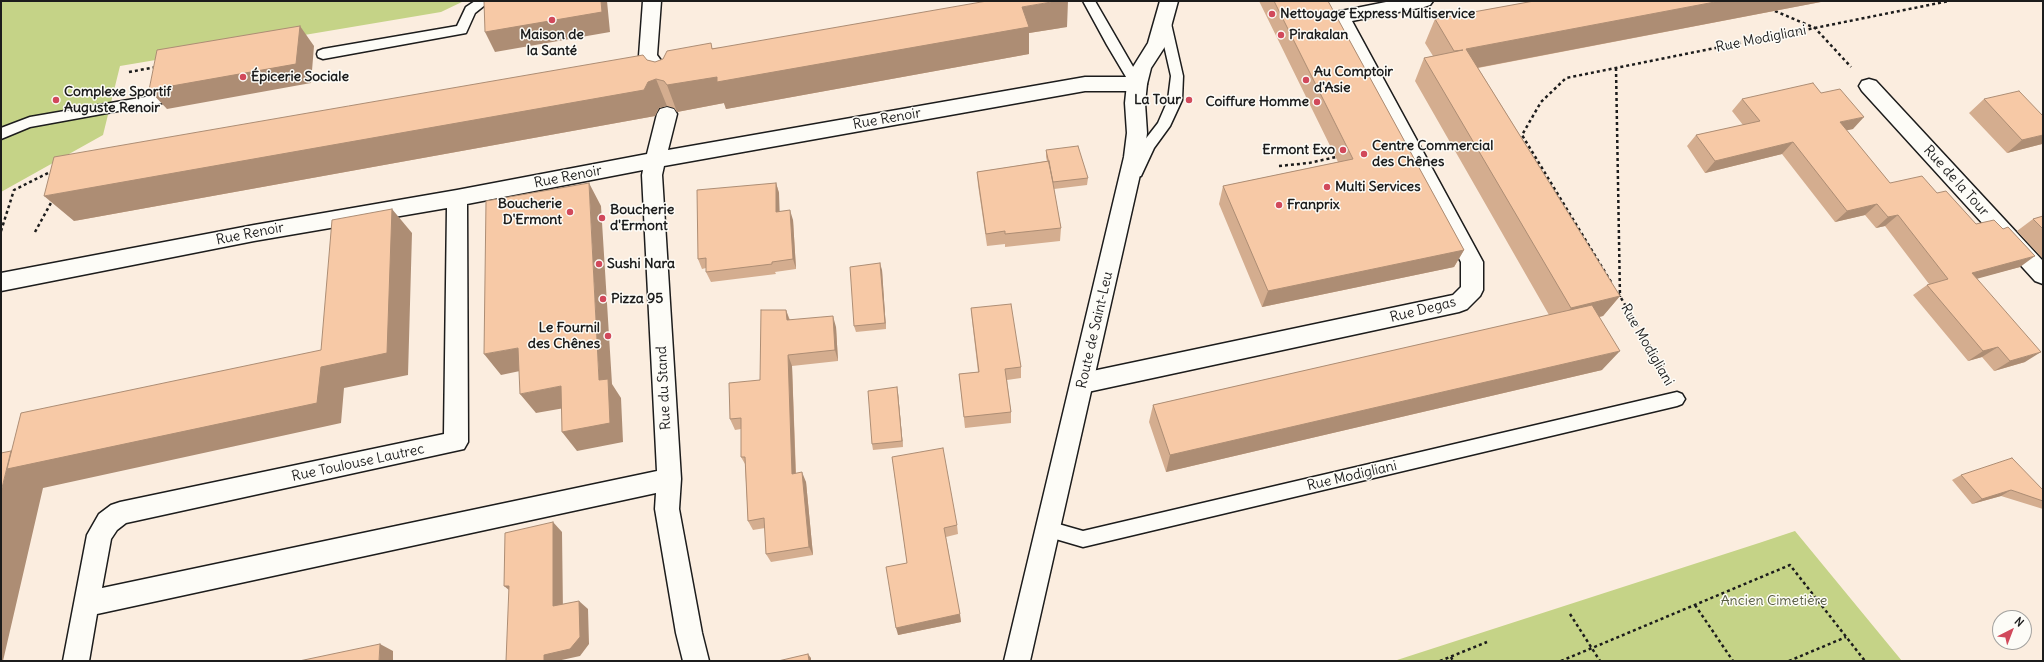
<!DOCTYPE html>
<html>
<head>
<meta charset="utf-8">
<style>
	body { margin:0 }
	#map { position:relative; width:2044px; height:662px; overflow:hidden; background:#fbeddf; font-family:Delius,sans-serif }
	canvas { display:block }
	.frame { position:absolute; inset:0; border:2px solid #1c1c1c; pointer-events:none }
	.north { position:absolute; left:1992px; top:610px; width:40px; height:40px; box-sizing:border-box; background:#fdfcf7; border:1px solid #a3a29f; border-radius:50%; rotate:42deg; font-size:11px; font-weight:700; line-height:16px; text-align:center; color:#1c1c1c }
	.north::after { content:''; display:block; margin:auto; width:14px; height:18px; background:#d1495b; clip-path:polygon(50% 0,100% 100%,50% 72%,0 100%) }
</style>
</head>
<body>
<div id="map">
<canvas width="2044" height="662"></canvas>
<div class="frame"></div>
<div class="north">N</div>
</div>
<script>
const context = document.querySelector('canvas').getContext('2d');
context.lineJoin = 'round';
function fillPath(path, color) {
  context.fillStyle = color;
  context.fill(path, 'evenodd');
}
function poly(rows) {
  const path = new Path2D();
  for (const r of rows) {
    path.moveTo(r[0], r[1]);
    for (let i = 2; i < r.length; i += 2) path.lineTo(r[i], r[i + 1]);
  }
  return path;
}
function strokePath(path, color, width, dash) {
  context.strokeStyle = color;
  context.lineWidth = width;
  context.lineCap = dash ? 'butt' : 'round';
  context.setLineDash(dash || []);
  context.stroke(path);
}
function write(font, color, halo, rows, align = 'center') {
  context.font = font + ' Delius,sans-serif';
  context.lineWidth = 3;
  context.setLineDash([]);
  context.textBaseline = 'middle';
  context.strokeStyle = halo;
  context.fillStyle = color;
  for (const [text, x, y, turn = 0] of rows) {
    context.save();
    context.translate(x, y);
    context.rotate((+turn || 0) * Math.PI / 180);
    context.textAlign = isNaN(turn) ? turn : align;
    if (halo) context.strokeText(text, 0, 0);
    context.fillText(text, 0, 0);
    context.restore();
  }
}
fillPath(poly([
	[1,1,464,1,441,12,120,66,103,135,1,192],
	[1795,531,1902,661,1394,661,1759,543]
]), '#c5d387');
const service = poly([
	[475,1,490,1,475,13,466,33,323,59,318,57,317,54,318,51,323,49,457,26,466,7,475,1],
	[1083,1,1095,1,1143,84,1142,87,1132,87,1107,45,1083,1],
	[1164,15,1168,16,1170,19,1183,76,1182,100,1170,126,1154,148,1141,176,1136,177,1131,176,1129,172,1144,141,1158,123,1168,100,1171,76,1158,19,1160,16,1164,15],
	[157,95,162,97,164,100,162,103,30,127,1,139,1,128,30,117,157,95],
	[1677,392,1682,394,1685,399,1682,404,1677,406,1083,547,1042,535,1040,529,1042,523,1048,521,1083,531,1677,392]
]);
const minor = poly([
	[643,1,661,1,657,55,675,80,672,85,665,87,658,85,639,56,643,1],
	[1391,1,1433,1,1430,5,1424,7,1352,21,1483,262,1483,290,1480,296,1467,309,1459,312,1083,393,1075,390,1072,383,1075,376,1083,373,1453,295,1461,287,1461,262,1332,17,1335,12,1341,11,1391,1],
	[1085,77,1137,77,1144,79,1147,84,1144,89,1137,91,1085,91,664,166,662,175,681,479,679,509,702,633,709,661,683,661,676,633,655,509,656,493,97,614,89,661,63,661,87,535,99,514,111,505,120,502,444,434,447,208,254,241,1,291,1,273,254,225,457,190,647,154,657,114,660,109,667,107,674,109,677,114,668,150,1085,77],
	[643,170,642,175,657,471,102,588,111,539,117,530,126,523,464,449,468,442,467,204,643,170],
	[1869,79,1876,81,2043,261,2043,284,2035,281,1862,91,1859,86,1862,81,1869,79]
]);
const tertiary = poly([
	[1160,1,1178,1,1166,45,1151,68,1147,84,1145,103,1147,133,1144,157,1030,661,1004,661,1124,157,1127,133,1125,103,1127,84,1133,67,1148,43,1160,1]
]);
strokePath(service, '#1c1c1c', 3);
strokePath(minor, '#1c1c1c', 3);
strokePath(tertiary, '#1c1c1c', 3);
strokePath(poly([
	[1775,11,1815,28,1851,67],
	[1616,68,1620,297],
	[129,72,156,67],
	[1279,166,1309,163,1336,157],
	[1,231,14,190,54,170],
	[35,232,52,201],
	[1611,282,1522,135,1541,102,1566,78,1949,1],
	[1618,293,1667,375],
	[1695,605,1733,661],
	[1570,614,1600,661],
	[1451,657,1453,661],
	[1440,661,1487,642],
	[1561,661,1790,565,1865,661],
	[1789,661,1846,637]
]), '#1c1c1c', 2.5, [3, 3]);
fillPath(service, '#fdfcf7');
fillPath(minor, '#fdfcf7');
fillPath(tertiary, '#fdfcf7');
fillPath(poly([
	[1259,1,1328,1,1464,250,1454,267,1262,307,1219,204,1223,186,1338,162],
	[1534,1,1826,1,1478,68,1620,296,1603,316,1599,317,1602,370,1166,472,1149,422,1153,405,1549,315,1415,81,1424,58,1433,56,1425,43,1435,19],
	[1067,27,1029,33,1029,54,726,109,724,103,677,112,674,108,667,106,659,108,655,116,74,221,647,60,655,62,713,48],
	[1742,99,1853,129,1846,130,1890,183,1937,193,1976,224,2020,267,1977,278,2025,362,1994,371,1982,357,1968,361,1913,295,1927,285,1929,284,1885,226,1876,228,1865,215,1835,222,1782,154,1705,173,1687,146,1696,135,1743,125,1732,111],
	[1984,99,2042,144,2007,153,1969,113],
	[1046,150,1088,178,1087,185,1054,189,1061,228,1060,241,1005,247,1005,244,987,246,978,185,977,172,1047,161,1046,157],
	[776,183,779,193,779,211,793,220,796,269,775,272,776,274,711,282,706,272,706,268,702,269,698,259],
	[2043,216,2043,259,2017,231,2033,219],
	[882,270,886,329,856,332,854,326],
	[971,308,1021,367,1021,378,1007,380,1011,412,1011,423,965,428,959,374,978,372,972,320],
	[786,310,790,320,836,327,838,361,792,366,796,473,806,482,813,555,771,562,766,554,765,528,753,530,748,521,745,464,741,457,741,429,735,430,730,419,760,380],
	[898,393,903,447,873,450,872,444],
	[892,457,957,525,958,534,946,537,961,622,898,635,907,563],
	[1961,475,2043,490,2043,509,2001,496,1972,504,1952,480]
]), '#d4ad8f');
fillPath(poly([
	[601,1,607,1,610,32,495,52,485,32],
	[1057,1,1068,1,1067,27,1029,33,1029,54,726,109,724,103,677,112,667,85,1022,7],
	[1720,1,1826,1,1455,72,1466,49],
	[300,26,314,46,311,83,167,109,149,90],
	[656,79,667,106,659,108,655,116,74,221,44,196,648,82],
	[1864,117,1853,129,1829,134,1840,122],
	[2043,135,2043,143,2042,144,2007,153,2022,140],
	[1793,142,1782,154,1705,173,1715,161],
	[589,183,601,206,612,384,621,398,623,442,577,451,562,432,599,380],
	[776,183,779,193,780,222,776,212],
	[1877,204,1865,215,1835,222,1847,211],
	[392,209,412,233,408,375,344,388,341,423,43,488,3,661,1,661,1,492,11,451,321,367],
	[790,210,793,220,796,269,793,259],
	[1898,215,1885,226,1876,228,1888,217],
	[1464,250,1454,267,1262,307,1268,291],
	[2035,256,2020,267,1958,284,1972,273],
	[880,263,882,270,886,329,885,323],
	[1620,296,1603,316,1556,327,1571,308],
	[786,310,790,322,787,320],
	[833,316,836,327,838,361,835,350],
	[1998,347,1982,357,1968,361,1983,351],
	[518,348,534,368,501,375,484,354],
	[1620,351,1602,370,1166,472,1170,455],
	[2041,352,2025,362,1994,371,2010,361],
	[788,355,792,366,796,484,792,474],
	[561,386,576,406,536,413,520,394],
	[897,387,898,393,903,447,902,441],
	[802,472,806,482,813,555,809,547],
	[2011,490,2001,496,1972,504,1982,499],
	[553,522,562,532,563,614,553,606],
	[504,586,509,586,515,595],
	[579,601,588,609,589,644,580,656,557,661,544,661,544,655],
	[960,614,961,622,898,635,896,628],
	[380,644,393,651,393,661,379,661],
	[808,654,811,658,811,661,809,661]
]), '#ad8d74');
const building = poly([
	[484,1,601,1,602,12,485,32,484,1],
	[987,1,1057,1,1022,7,1029,27,717,82,717,77,667,85,664,81,656,79,648,82,644,90,44,196,54,157,643,55,647,60,655,62,663,59,667,51,711,43,712,49,987,1],
	[1274,1,1328,1,1464,250,1268,291,1223,186,1353,159,1274,1],
	[1534,1,1720,1,1466,49,1620,296,1571,308,1424,58,1463,50,1454,51,1435,19,1534,1],
	[300,26,296,64,149,90,157,50,300,26],
	[1813,83,1821,93,1840,89,1864,117,1840,122,1890,183,1922,176,1937,193,1946,191,1976,224,1994,220,2003,229,2008,227,2035,256,1972,273,2041,352,2010,361,1998,347,1983,351,1927,285,1948,279,1898,215,1888,217,1877,204,1847,211,1793,142,1715,161,1696,135,1760,121,1742,99,1813,83],
	[2019,91,2043,116,2043,135,2022,140,1984,99,2019,91],
	[1078,146,1088,178,1053,182,1046,150,1078,146],
	[1049,161,1061,228,1005,234,1005,231,986,234,977,172,1049,161],
	[589,183,599,380,608,379,610,423,562,432,561,386,520,394,518,348,484,354,486,201,589,183],
	[776,183,776,212,790,210,793,259,772,262,772,264,706,272,706,258,698,259,697,190,776,183],
	[392,209,387,353,321,367,317,403,7,469,21,413,321,350,332,220,392,209],
	[2043,216,2043,229,2033,219,2043,216],
	[880,263,885,323,854,326,850,267,880,263],
	[1011,304,1021,367,1005,369,1011,412,964,417,959,374,979,372,971,308,1011,304],
	[1592,305,1620,351,1170,455,1153,405,1592,305],
	[761,310,786,310,787,320,833,316,835,350,788,355,792,474,802,472,809,547,766,554,764,518,748,521,745,457,741,457,741,418,730,419,729,383,760,380,761,310],
	[897,387,902,441,872,444,868,391,897,387],
	[943,448,957,525,944,528,960,614,896,628,886,567,907,563,892,457,943,448],
	[11,451,1,492,1,453,11,451],
	[2012,458,2043,490,2043,501,2011,490,1982,499,1961,475,2012,458],
	[553,522,553,606,579,601,580,637,570,649,544,655,544,661,506,661,509,586,504,586,505,533,553,522],
	[380,644,379,661,299,661,380,644],
	[808,654,809,661,778,661,808,654]
]);
fillPath(building, '#f7c9a6');
strokePath(building, '#ad8d74', 1);
for (const [x, y, r, color] of [
	[1272,14,4,"#d1495b"],
	[552,20,4,"#d1495b"],
	[1281,35,4,"#d1495b"],
	[243,77,4,"#d1495b"],
	[1306,80,4,"#d1495b"],
	[56,100,4,"#d1495b"],
	[1189,100,4,"#d1495b"],
	[1317,102,4,"#d1495b"],
	[1343,150,4,"#d1495b"],
	[1364,154,4,"#d1495b"],
	[1327,187,4,"#d1495b"],
	[1279,205,4,"#d1495b"],
	[570,212,4,"#d1495b"],
	[602,218,4,"#d1495b"],
	[599,264,4,"#d1495b"],
	[603,299,4,"#d1495b"],
	[608,336,4,"#d1495b"]
]) {
  const dot = new Path2D();
  dot.arc(x, y, r, 0, 2 * Math.PI);
  context.fillStyle = color;
  context.fill(dot);
  strokePath(dot, '#fdfcf7', 1.5);
}
write('bold 14px', '#1c1c1c', '#fdfcf7', [
	["Nettoyage Express Multiservice",1280,14],
	["Maison de",552,35,"center"],
	["la Santé",552,51,"center"],
	["Pirakalan",1289,35],
	["Au Comptoir",1314,72],
	["d'Asie",1314,88],
	["Épicerie Sociale",251,77],
	["Complexe Sportif",64,92],
	["Auguste Renoir",64,108],
	["La Tour",1181,100,"right"],
	["Coiffure Homme",1309,102,"right"],
	["Centre Commercial",1372,146],
	["des Chênes",1372,162],
	["Ermont Exo",1335,150,"right"],
	["Multi Services",1335,187],
	["Boucherie",562,204,"right"],
	["D'Ermont",562,220,"right"],
	["Franprix",1287,205],
	["Boucherie",610,210],
	["d'Ermont",610,226],
	["Sushi Nara",607,264],
	["Pizza 95",611,299],
	["Le Fournil",600,328,"right"],
	["des Chênes",600,344,"right"]
], 'left');
write('14px', '#1c1c1c', '#fdfcf7', [
	["Rue Modigliani",1761,39,-11],
	["Rue Renoir",887,119,-10],
	["Rue Renoir",568,177,-11],
	["Rue de la Tour",1956,181,48],
	["Rue Renoir",250,234,-11],
	["Rue Degas",1423,310,-14],
	["Route de Saint-Leu",1095,330,-77],
	["Rue Modigliani",1647,345,60],
	["Rue du Stand",664,388,-93],
	["Rue Toulouse Lautrec",358,463,-12],
	["Rue Modigliani",1352,476,-13]
]);
write('14px', '#575c41', '#fdfcf7', [
	["Ancien Cimetière",1774,601]
]);
</script>
</body>
</html>
